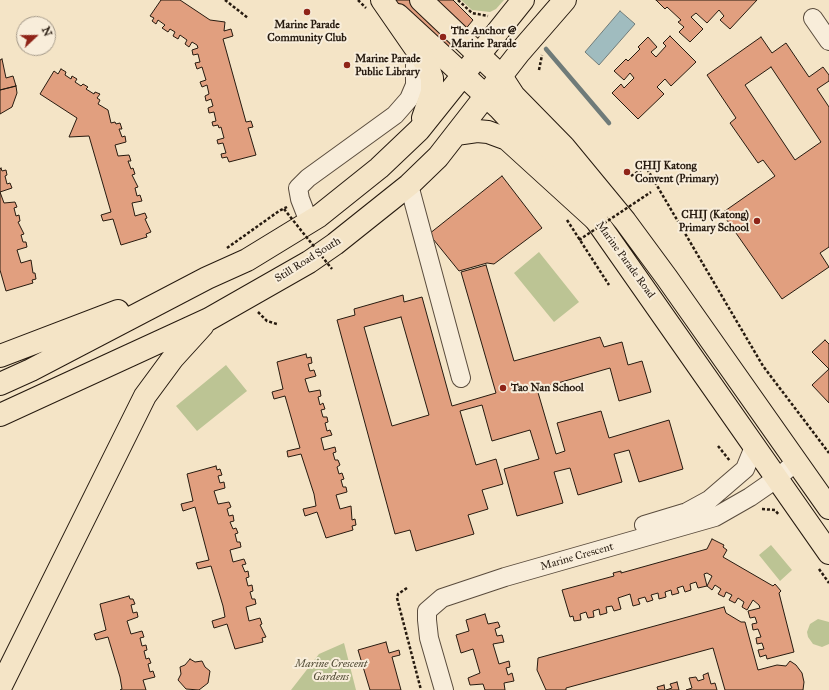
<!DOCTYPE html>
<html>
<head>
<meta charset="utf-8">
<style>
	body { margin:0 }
	#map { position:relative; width:829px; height:690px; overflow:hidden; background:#f4e4c6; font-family:"IM FELL Great Primer",serif }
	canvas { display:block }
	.north { position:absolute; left:16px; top:16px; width:40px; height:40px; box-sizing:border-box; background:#f8edda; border:1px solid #a49989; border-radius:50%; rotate:68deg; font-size:11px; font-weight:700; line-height:16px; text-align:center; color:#261a0f }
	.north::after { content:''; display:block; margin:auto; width:14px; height:18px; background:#8f2418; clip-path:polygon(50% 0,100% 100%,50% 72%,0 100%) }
</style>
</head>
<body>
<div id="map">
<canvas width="829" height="690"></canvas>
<div class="north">N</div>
</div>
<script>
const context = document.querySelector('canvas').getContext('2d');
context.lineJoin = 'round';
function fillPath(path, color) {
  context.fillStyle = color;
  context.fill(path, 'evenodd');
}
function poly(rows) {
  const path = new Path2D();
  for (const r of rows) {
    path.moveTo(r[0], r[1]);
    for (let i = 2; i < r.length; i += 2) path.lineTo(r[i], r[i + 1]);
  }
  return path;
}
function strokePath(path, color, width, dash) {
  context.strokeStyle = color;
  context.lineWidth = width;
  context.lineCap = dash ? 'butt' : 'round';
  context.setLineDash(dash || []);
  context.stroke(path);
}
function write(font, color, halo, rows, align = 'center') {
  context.font = font + ' "IM FELL Great Primer",serif';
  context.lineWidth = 4;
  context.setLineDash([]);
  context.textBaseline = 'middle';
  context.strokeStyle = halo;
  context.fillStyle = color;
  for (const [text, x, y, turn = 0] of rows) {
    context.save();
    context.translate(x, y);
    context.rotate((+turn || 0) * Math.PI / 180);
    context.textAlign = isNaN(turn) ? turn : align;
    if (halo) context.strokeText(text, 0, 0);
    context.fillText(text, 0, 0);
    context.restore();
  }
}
fillPath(poly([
	[461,0,504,0,496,9,490,12,472,10],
	[539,252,579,302,554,322,514,273],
	[226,365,247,391,197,431,176,406],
	[771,545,792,570,780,581,759,555],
	[818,619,829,622,829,644,822,647,813,644,808,637,807,632,810,624],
	[344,643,356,690,291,690,319,654]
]), '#bcc494');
const water = poly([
	[620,11,635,24,599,65,585,52,620,11]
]);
fillPath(water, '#a0bcbf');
strokePath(water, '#6f7b79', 1);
strokePath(poly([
	[546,49,609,123]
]), '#6f7b79', 4.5);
const building = poly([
	[161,0,180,0,210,20,225,22,224,31,231,29,233,36,223,39,246,122,251,121,253,127,248,128,256,155,229,162,227,157,222,158,221,154,226,153,223,143,218,144,217,140,224,138,221,127,219,128,218,125,213,126,212,122,216,121,214,112,209,113,208,108,213,106,211,99,206,101,205,96,209,94,207,85,202,87,200,82,206,80,202,67,197,69,195,63,200,62,198,54,193,55,192,50,198,48,197,45,192,42,189,47,185,44,187,40,180,35,178,39,173,36,175,32,170,29,168,32,162,28,165,25,158,20,156,24,152,21,154,18,150,16,161,0],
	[390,0,453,0,473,20,445,54,390,0],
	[656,0,757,0,730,29,720,20,724,16,719,10,707,23,696,13,691,17,703,29,690,42,679,32,684,27,678,22,681,20,667,7,665,9,656,0],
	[670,36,696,62,671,86,665,79,657,87,664,94,638,119,612,93,621,84,624,88,634,78,630,73,624,80,614,71,626,59,628,61,640,49,638,47,648,37,657,47,651,52,656,57,666,46,663,43,670,36],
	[761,37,772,53,786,43,809,77,823,67,829,75,829,81,817,89,829,107,829,247,820,253,829,267,782,299,722,213,775,176,763,160,758,163,730,123,736,118,707,75,761,37],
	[771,67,821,142,795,160,745,85,771,67],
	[2,59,6,78,13,76,16,86,0,90,0,60,2,59],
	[61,69,66,72,65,75,71,79,72,76,77,79,75,82,81,86,83,84,88,87,86,89,94,94,95,92,100,94,97,98,100,100,98,104,108,110,111,123,115,122,116,124,120,123,122,129,119,129,122,137,125,136,126,142,115,145,118,156,129,155,131,161,128,161,131,169,133,168,135,174,132,175,138,187,135,188,137,196,140,195,142,201,132,203,135,216,145,213,147,218,145,219,151,232,146,234,147,237,121,245,113,219,103,221,101,215,111,212,89,136,69,137,77,118,40,94,54,71,58,74,61,69],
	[16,86,17,93,12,107,0,114,0,90,16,86],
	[1,168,2,171,6,170,7,175,5,176,7,184,10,183,12,188,0,192,4,203,15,202,17,207,14,208,16,216,19,215,20,221,18,222,24,234,21,235,23,242,26,242,27,247,17,250,21,263,31,260,33,273,35,273,36,279,32,280,33,283,6,291,0,270,0,169,1,168],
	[502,176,542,228,494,264,487,263,459,271,429,234,502,176],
	[486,265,514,361,600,337,604,347,622,342,628,365,642,361,651,392,619,401,610,368,537,389,556,454,565,451,557,423,601,411,609,438,669,420,683,469,639,482,629,450,614,454,622,482,578,495,570,468,554,472,563,503,517,516,504,469,539,459,530,430,492,441,482,405,460,411,476,465,496,459,503,484,482,490,488,509,468,515,474,534,416,551,410,530,395,534,337,320,355,315,354,309,403,295,404,302,422,297,452,406,496,393,461,272,486,265],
	[401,317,429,415,392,426,364,327,401,317],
	[825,340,829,344,829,403,812,385,829,369,812,352,825,340],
	[306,354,307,358,311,357,312,363,308,364,310,371,314,370,316,376,305,379,309,392,320,390,321,396,318,397,320,405,323,403,325,409,321,410,323,417,327,417,328,422,325,423,327,431,330,430,332,435,321,438,324,450,335,447,336,452,333,453,335,460,338,460,340,465,337,467,339,474,342,473,344,479,341,480,343,487,346,487,347,492,336,495,340,509,351,506,352,520,355,519,356,525,352,526,353,530,326,538,317,512,305,516,303,509,316,506,314,494,301,454,288,457,287,451,300,448,285,396,274,399,272,392,283,389,277,362,306,354],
	[216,466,217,470,220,469,222,475,218,476,220,483,224,482,225,488,214,491,218,504,229,502,231,507,227,509,229,516,233,515,234,521,230,522,233,529,236,528,238,533,235,534,237,542,240,542,241,547,230,550,233,562,244,559,246,564,242,565,245,572,248,571,249,577,246,578,248,586,252,585,253,591,250,592,252,599,255,599,256,604,246,607,249,621,260,618,262,624,260,625,266,637,262,638,263,642,235,649,227,624,214,628,212,621,225,617,223,606,211,566,198,569,196,563,209,560,195,507,183,511,181,504,193,501,187,474,216,466],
	[712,539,724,545,723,547,727,550,723,557,773,586,775,584,781,591,779,593,794,652,767,659,766,655,760,657,758,650,764,649,762,643,757,644,756,638,761,637,758,629,753,630,752,624,757,623,755,617,750,618,748,611,760,608,759,605,753,600,747,610,742,607,744,602,738,598,735,603,729,600,732,595,726,592,724,597,718,594,721,589,715,585,712,590,707,586,712,576,707,573,704,574,707,586,698,588,696,582,690,584,691,590,685,592,683,586,677,588,679,593,672,595,671,590,665,592,666,597,659,599,658,593,651,595,653,600,647,602,645,597,638,599,640,604,633,606,630,594,618,598,621,609,614,611,612,606,606,607,607,613,600,615,599,609,593,611,594,617,588,618,586,612,580,614,581,620,574,621,573,616,570,617,562,590,614,576,613,573,621,571,621,573,707,549,712,539],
	[129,596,130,599,133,599,135,604,131,605,133,613,137,612,138,617,127,621,131,634,142,631,144,637,140,638,142,646,146,645,147,650,144,651,146,659,149,658,151,663,148,664,150,672,153,671,155,677,143,680,146,690,120,690,122,689,120,677,108,637,96,640,94,634,106,630,100,604,129,596],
	[724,607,726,613,741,622,745,622,758,670,777,665,786,666,790,661,796,665,802,673,804,682,803,690,725,690,713,648,566,688,566,690,546,690,537,670,538,658,724,607],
	[485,614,488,624,498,622,500,627,495,629,497,636,502,635,504,642,493,644,499,664,509,661,510,667,506,668,508,675,512,673,514,681,504,683,505,690,485,690,483,684,470,685,468,678,480,673,473,649,461,653,456,635,469,631,466,620,485,614],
	[386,642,389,653,399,650,400,655,392,657,401,690,370,690,358,650,386,642],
	[190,659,195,662,202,661,205,667,210,671,208,683,199,690,186,689,178,680,181,674,180,667,185,665,190,659],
	[708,673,711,684,715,683,717,690,686,690,692,688,689,678,696,677,698,681,704,679,703,675,708,673],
	[677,682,679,690,666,690,672,688,670,684,677,682],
	[664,685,665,690,658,690,657,687,664,685]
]);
fillPath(building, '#e19f7f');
strokePath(building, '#261a0f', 1);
const minor = poly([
	[813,18,829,41],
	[409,185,461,378],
	[309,222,300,199,298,188,308,178,395,115,409,99,415,85,415,65],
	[644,525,687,512,709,500,745,469,754,447],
	[444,690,429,638,427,620,427,611,442,598,505,577,715,517,750,497,776,479,796,462]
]);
const major = poly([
	[421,0,501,76,514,96,564,147,625,221,667,278,829,508],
	[398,15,500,109,551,164,596,220,829,553]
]);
const highway = poly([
	[382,0,427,65,432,78,432,92,423,118],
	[456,134,477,131,488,132,507,139,596,220],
	[0,356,118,311],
	[0,384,31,370,207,278,247,260,319,216,379,168,419,130,523,0],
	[0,415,209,319,309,262,335,244,409,185,438,157,519,53,565,0],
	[0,688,145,396,173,358,203,325]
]);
strokePath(minor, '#5a4c3d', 20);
strokePath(major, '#261a0f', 24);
strokePath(highway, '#261a0f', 24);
strokePath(poly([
	[225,0,248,18],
	[358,0,366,8],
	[458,0,472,13,488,16],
	[539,70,542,55],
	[631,176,646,167,763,366,829,453],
	[567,220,609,285],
	[227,248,279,211,287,207],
	[258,312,267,321,277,324],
	[718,446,730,461],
	[762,509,775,510,779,515],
	[819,569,829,583],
	[407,588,398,594,397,598,421,690]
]), '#261a0f', 2.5, [3, 2]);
strokePath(minor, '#f8edda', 18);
strokePath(major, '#f4e4c6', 22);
strokePath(highway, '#f4e4c6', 22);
strokePath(poly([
	[284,209,332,269],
	[579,240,651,192]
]), '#261a0f', 2.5, [3, 2]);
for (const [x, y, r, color] of [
	[307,12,4,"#8f2418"],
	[443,37,4,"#8f2418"],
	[347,65,4,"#8f2418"],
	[627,172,4,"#8f2418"],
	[757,221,4,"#8f2418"],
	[503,388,4,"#8f2418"]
]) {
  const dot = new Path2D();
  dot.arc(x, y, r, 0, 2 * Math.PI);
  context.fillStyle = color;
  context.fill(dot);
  strokePath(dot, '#f8edda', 1.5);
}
write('bold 11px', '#261a0f', '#f8edda', [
	["Marine Parade",307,25,"center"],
	["Community Club",307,38,"center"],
	["The Anchor @",451,31],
	["Marine Parade",451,44],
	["Marine Parade",355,59],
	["Public Library",355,72],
	["CHIJ Katong",635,166],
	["Convent (Primary)",635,179],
	["CHIJ (Katong)",749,215,"right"],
	["Primary School",749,228,"right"],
	["Tao Nan School",511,388]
], 'left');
write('11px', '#261a0f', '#f8edda', [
	["Still Road South",308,260,-32],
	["Marine Parade Road",625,260,54],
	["Marine Crescent",577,557,-16]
]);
write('italic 11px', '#534d37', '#f8edda', [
	["Marine Crescent",331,664],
	["Gardens",331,677]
]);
</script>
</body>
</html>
